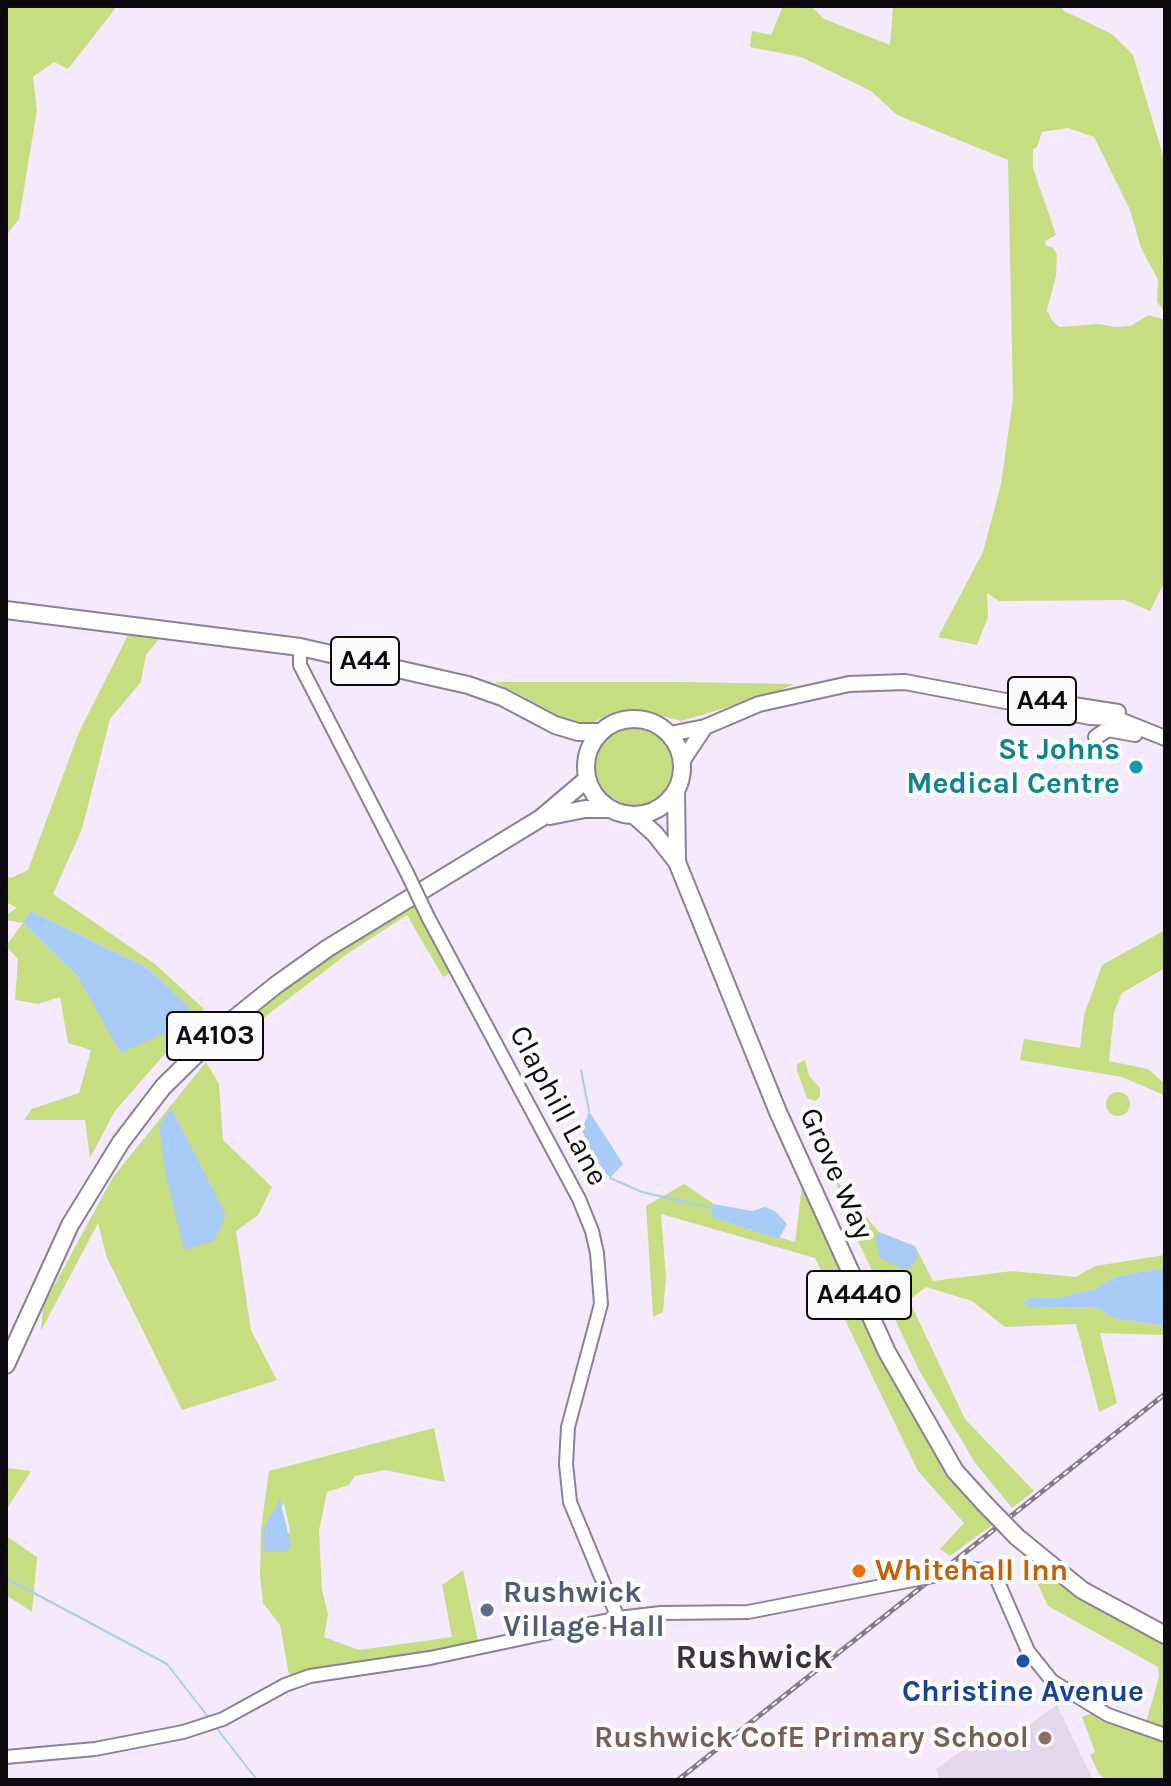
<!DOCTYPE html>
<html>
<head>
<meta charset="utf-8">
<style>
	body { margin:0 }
	#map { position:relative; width:1171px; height:1786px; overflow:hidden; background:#f5eafd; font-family:Karla,sans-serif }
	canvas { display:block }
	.frame { position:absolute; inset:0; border:8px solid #0e0a11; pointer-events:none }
</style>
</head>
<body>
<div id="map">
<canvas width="1171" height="1786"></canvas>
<div class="frame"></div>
</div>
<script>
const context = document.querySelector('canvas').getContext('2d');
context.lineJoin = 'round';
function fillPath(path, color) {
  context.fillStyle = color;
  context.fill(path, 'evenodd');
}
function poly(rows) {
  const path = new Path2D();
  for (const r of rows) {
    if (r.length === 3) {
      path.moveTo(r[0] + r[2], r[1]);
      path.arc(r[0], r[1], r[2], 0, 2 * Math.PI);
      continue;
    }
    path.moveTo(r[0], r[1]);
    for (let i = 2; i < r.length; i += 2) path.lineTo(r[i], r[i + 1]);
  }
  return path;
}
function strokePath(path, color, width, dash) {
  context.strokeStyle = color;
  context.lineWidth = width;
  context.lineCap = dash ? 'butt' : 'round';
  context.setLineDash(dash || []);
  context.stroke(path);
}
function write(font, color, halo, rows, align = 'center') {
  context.font = font + ' Karla,sans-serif';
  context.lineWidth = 8;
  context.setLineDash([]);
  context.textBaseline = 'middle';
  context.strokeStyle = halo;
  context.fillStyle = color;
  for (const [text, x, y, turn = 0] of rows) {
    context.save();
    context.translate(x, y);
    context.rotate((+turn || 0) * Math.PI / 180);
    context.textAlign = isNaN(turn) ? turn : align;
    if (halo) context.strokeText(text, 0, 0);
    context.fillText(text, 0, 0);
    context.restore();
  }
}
fillPath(poly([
	[1057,1705,1093,1780,939,1780,936,1769,988,1732,1003,1745,1012,1745,1023,1729]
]), '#e3d7eb');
fillPath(poly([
	[6,6,115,6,115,9,68,69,54,62,33,77,37,110,19,219,6,236],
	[783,6,811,6,824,19,890,45,893,6,1061,6,1064,11,1112,34,1133,55,1165,162,1165,312,1157,302,1158,280,1141,248,1130,210,1094,137,1068,128,1042,132,1037,147,1033,149,1033,168,1056,235,1045,241,1046,246,1052,247,1057,254,1056,276,1047,310,1053,322,1060,327,1098,324,1116,327,1130,326,1149,315,1165,320,1165,581,1150,611,1125,600,999,601,987,593,988,617,977,645,938,637,983,552,1001,484,1013,399,1008,160,897,115,871,91,801,57,750,47,752,31,771,35],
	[130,631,164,633,146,655,141,682,110,719,82,829,53,894,155,964,204,1009,115,1111,90,1158,85,1120,24,1120,32,1109,79,1093,91,1050,68,1043,60,997,38,1004,15,1000,18,959,6,946,23,923,6,920,6,915,17,908,6,902,6,876,11,878,28,870,79,732],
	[30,911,148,968,190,1008,120,1053,82,981,23,923],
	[495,682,683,682,794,684,773,694,681,721,649,712,616,712,591,723,569,721],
	[634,767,40],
	[415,904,451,973,443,977,407,915,347,954,206,1062,219,1084,223,1140,272,1187,258,1215,236,1231,251,1330,277,1380,182,1410,107,1258,98,1223,41,1331,43,1306,113,1177,206,1062,229,1036,277,996,338,951],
	[1165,930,1165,968,1122,993,1114,1012,1109,1061,1148,1069,1165,1084,1164,1095,1122,1077,1020,1060,1024,1039,1080,1048,1084,1015,1102,965],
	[805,1060,809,1076,820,1088,820,1097,815,1101,807,1098,797,1071,797,1064],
	[1118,1104,12],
	[835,1179,879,1232,879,1257,911,1267,915,1246,933,1281,1012,1271,1076,1277,1095,1266,1165,1255,1165,1268,1117,1276,1095,1289,1058,1298,1031,1297,1024,1302,1031,1308,1095,1307,1116,1319,1165,1326,1165,1335,1100,1333,1117,1403,1099,1412,1076,1324,1005,1327,972,1301,926,1287,909,1300,965,1419,1034,1491,1012,1508,976,1464,920,1372,857,1239],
	[684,1184,714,1204,715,1218,795,1242,802,1186,948,1473,992,1525,950,1556,940,1549,964,1523,918,1471,815,1258,661,1214,666,1277,663,1312,653,1317,646,1206],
	[434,1428,445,1482,385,1470,355,1476,349,1485,327,1492,319,1530,322,1590,328,1614,324,1637,359,1650,452,1637,442,1585,463,1570,478,1641,431,1653,289,1675,280,1625,263,1603,260,1575,261,1529,269,1471],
	[284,1503,290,1532,263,1551,263,1529],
	[6,1468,31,1471,6,1510],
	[6,1536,37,1557,32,1612,6,1595],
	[1031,1558,1119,1620,1165,1643,1165,1727,1146,1722,1159,1677,1158,1667,1048,1606,1028,1564],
	[1093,1713,1165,1739,1165,1780,1106,1780,1099,1774,1090,1755,1095,1752,1082,1717]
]), '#c7dd82');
fillPath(poly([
	[30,911,148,968,190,1008,168,1032,120,1053,78,977,23,923],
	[171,1108,226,1215,214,1241,184,1250,165,1172,159,1126],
	[589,1111,623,1164,610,1178,593,1156,582,1130],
	[714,1204,752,1211,765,1207,775,1211,787,1224,779,1239,714,1218],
	[879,1232,915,1246,918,1257,911,1267,904,1270,879,1257,875,1237],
	[1165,1268,1165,1326,1116,1319,1095,1307,1031,1308,1023,1303,1031,1297,1058,1298,1095,1289,1117,1276],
	[280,1499,291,1546,286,1552,263,1552,263,1529]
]), '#a8cbf7');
strokePath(poly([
	[77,6,92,6],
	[581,1070,589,1111],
	[610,1178,642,1192,712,1208,714,1218],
	[6,1578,167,1664,209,1718],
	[215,1726,257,1780]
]), '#a8cbf7', 2);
const secondary = poly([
	[300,647,300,665,407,873],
	[428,917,579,1199,592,1231,597,1253,601,1304,568,1427,566,1464,570,1502,618,1618],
	[970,1569,989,1570,995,1575,1028,1651,1052,1681,1108,1715,1165,1735],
	[6,1757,95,1749,183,1732,223,1719,285,1685,310,1676,430,1658,618,1618,661,1613,748,1612,918,1579]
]);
const primary = poly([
	[1067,704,1118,712],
	[670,734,705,727,759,704,849,684,905,682,1090,717,1115,718,1165,738],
	[1096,737,1108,729,1135,734],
	[683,760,705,727]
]);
const highway = poly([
	[6,610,300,647,468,685,502,697,555,725,578,732,600,732],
	[634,767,48],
	[676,792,677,860],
	[550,816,585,809,610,809],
	[635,816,655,834,677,862,778,1112,887,1352,955,1471,984,1503],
	[6,1365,70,1225,121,1142,163,1087,225,1026,276,985,328,948,541,818,587,779],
	[1017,1537,1082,1590,1165,1635]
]);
strokePath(secondary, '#8c8096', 16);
strokePath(primary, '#8c8096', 18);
strokePath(highway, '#8c8096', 20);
strokePath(secondary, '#fff', 12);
strokePath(primary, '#fff', 14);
strokePath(highway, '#fff', 16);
const rail = poly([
	[678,1780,1165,1394]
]);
strokePath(rail, '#837b88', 5);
strokePath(rail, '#fcfcfc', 2, [6]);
const secondaryBridge = poly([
	[407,873,428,917],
	[918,1579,970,1569]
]);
const highwayBridge = poly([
	[984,1503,1017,1537]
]);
strokePath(secondaryBridge, '#8c8096', 16, []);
strokePath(highwayBridge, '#8c8096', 20, []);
strokePath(secondaryBridge, '#fff', 12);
strokePath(highwayBridge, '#fff', 16);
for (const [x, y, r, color] of [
	[1136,767,8,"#0f9aa8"],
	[859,1571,8,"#e8710a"],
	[487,1610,8,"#5c6f8a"],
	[1023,1661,8,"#1a4fb4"],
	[1045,1738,8,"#8d6e63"]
]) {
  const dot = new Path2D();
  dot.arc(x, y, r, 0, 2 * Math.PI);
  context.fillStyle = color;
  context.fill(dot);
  strokePath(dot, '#fcfcfc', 3);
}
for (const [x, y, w] of [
	[365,661,68],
	[1042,701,68],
	[215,1036,96],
	[859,1295,104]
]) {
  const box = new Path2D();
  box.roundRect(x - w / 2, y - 24, w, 48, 6);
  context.fillStyle = '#fcfcfc';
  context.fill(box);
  strokePath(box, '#0e0a11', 2);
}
write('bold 28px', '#0e0a11', null, [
	["A44",365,661],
	["A44",1042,701],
	["A4103",215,1036],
	["A4440",859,1295]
]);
write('bold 30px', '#0d838f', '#fcfcfc', [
	["St Johns",1120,750],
	["Medical Centre",1120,784]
], 'right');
write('30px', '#0e0a11', '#fcfcfc', [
	["Claphill Lane",558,1106,62],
	["Grove Way",836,1174,66]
]);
write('bold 30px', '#c56008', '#fcfcfc', [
	["Whitehall Inn",875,1571]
], 'left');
write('bold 30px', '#4e5e75', '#fcfcfc', [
	["Rushwick",503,1593],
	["Village Hall",503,1627]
], 'left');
write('bold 30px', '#164399', '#fcfcfc', [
	["Christine Avenue",1023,1692]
]);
write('bold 30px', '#785e54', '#fcfcfc', [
	["Rushwick CofE Primary School",1029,1738]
], 'right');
write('bold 34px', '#3b3043', '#fcfcfc', [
	["Rushwick",754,1658]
]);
</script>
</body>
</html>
